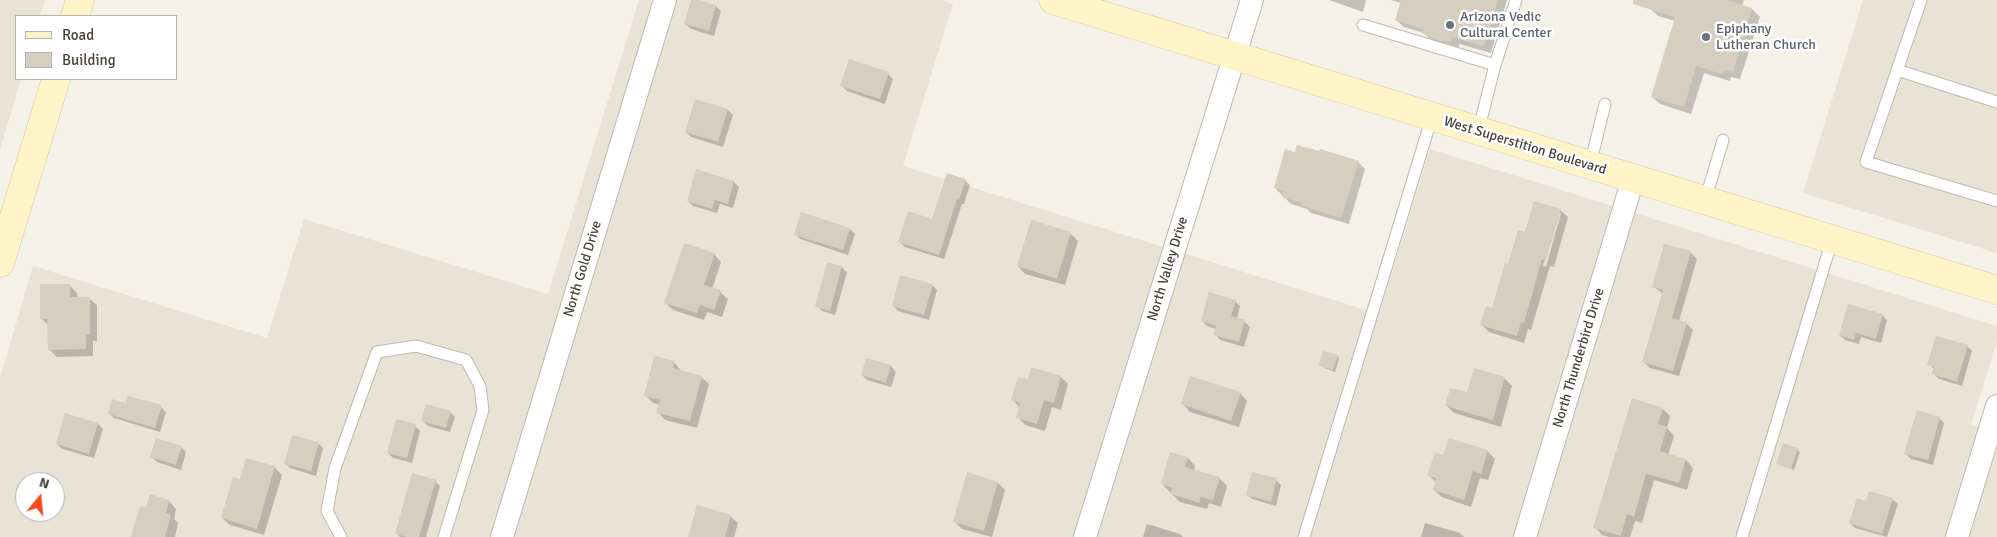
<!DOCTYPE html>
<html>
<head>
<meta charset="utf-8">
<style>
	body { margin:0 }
	#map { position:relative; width:1997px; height:537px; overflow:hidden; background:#f4f1e8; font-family:Signika,sans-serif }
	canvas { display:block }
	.legend { position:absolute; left:15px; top:15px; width:162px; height:65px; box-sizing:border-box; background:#fff; border:1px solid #b6b3af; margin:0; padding:6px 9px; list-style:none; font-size:15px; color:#484237 }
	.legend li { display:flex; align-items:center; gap:10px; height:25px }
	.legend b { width:25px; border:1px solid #b6b3af }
	.north { position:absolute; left:15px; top:472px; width:50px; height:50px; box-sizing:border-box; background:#fff; border:1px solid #b6b3af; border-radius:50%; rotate:17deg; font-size:14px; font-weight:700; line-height:20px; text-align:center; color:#484237 }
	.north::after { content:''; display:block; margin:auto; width:18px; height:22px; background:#f9491b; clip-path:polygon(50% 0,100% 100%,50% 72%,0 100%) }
</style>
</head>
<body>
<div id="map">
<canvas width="1997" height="537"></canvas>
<ul class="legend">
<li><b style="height:6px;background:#fef4c8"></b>Road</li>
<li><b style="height:14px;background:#d6cebe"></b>Building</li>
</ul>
<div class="north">N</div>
</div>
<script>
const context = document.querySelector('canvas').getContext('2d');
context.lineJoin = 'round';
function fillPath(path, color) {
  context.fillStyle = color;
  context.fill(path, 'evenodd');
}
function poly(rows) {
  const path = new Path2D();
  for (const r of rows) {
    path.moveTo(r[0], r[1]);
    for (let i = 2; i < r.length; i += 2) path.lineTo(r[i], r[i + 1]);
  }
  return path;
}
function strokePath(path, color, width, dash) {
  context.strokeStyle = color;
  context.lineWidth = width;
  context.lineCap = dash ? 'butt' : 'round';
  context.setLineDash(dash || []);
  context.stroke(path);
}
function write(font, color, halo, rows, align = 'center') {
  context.font = font + ' Signika,sans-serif';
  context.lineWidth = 5;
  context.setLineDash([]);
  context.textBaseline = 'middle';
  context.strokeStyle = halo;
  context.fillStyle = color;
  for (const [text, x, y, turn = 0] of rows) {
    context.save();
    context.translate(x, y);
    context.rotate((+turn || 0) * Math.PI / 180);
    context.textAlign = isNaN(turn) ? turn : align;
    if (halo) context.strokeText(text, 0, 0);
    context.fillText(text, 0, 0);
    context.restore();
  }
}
fillPath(poly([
	[0,0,45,0,40,16,16,16,16,79,21,79,0,150],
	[639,0,942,0,953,4,903,166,1379,314,1430,149,1997,326,1997,342,1971,425,1997,433,1997,537,0,537,0,378,33,266,267,338,304,219,548,294],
	[25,482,55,482,55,512,25,512],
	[1863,0,1997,0,1997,253,1803,193]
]), '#e8e3d6');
fillPath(poly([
	[692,0,716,6,721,11,714,36,691,29,685,24],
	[1329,0,1366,0,1363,12],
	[1391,0,1507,0,1491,53,1459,44,1458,49,1431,40,1424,33,1404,27,1396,20,1401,3],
	[1653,0,1744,0,1742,6,1752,9,1760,17,1740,79,1731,77,1730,81,1704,73,1691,114,1660,104,1652,97,1675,21,1658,16,1650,8],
	[888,74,893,79,885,104,847,91,842,86],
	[696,100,728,110,733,115,723,147,691,137,686,132],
	[1296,153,1358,162,1365,169,1349,224,1311,213,1307,209,1291,204,1275,188],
	[965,180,970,185,964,204,962,204,944,259,905,247,900,242,933,220],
	[734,182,739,187,733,208,720,204,717,213,693,206,688,201],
	[1560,210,1568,217,1554,267,1550,266,1531,330,1528,329,1524,343,1489,332,1482,325,1493,309,1509,266,1525,234],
	[1558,213,1561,213,1546,267,1543,266],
	[1032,221,1071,234,1078,241,1065,285,1025,274,1018,266],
	[850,229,855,234,848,255,800,239,795,234],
	[1690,252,1697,259,1679,321,1686,323,1693,330,1679,376,1650,368,1644,362,1663,294,1653,286],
	[714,254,721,262,712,289,720,292,728,299,722,317,707,312,704,320,673,310,665,302],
	[841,267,847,272,835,315,822,311,817,306],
	[932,285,937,290,929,320,898,311,893,305],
	[70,286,77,293,78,298,89,298,97,305,97,341,93,341,93,356,57,357,49,349,49,326,41,318],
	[1235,301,1240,306,1237,319,1245,322,1250,327,1244,347,1220,340,1215,334,1216,329,1207,326,1202,321],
	[1882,315,1887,320,1881,343,1861,337,1859,344,1845,340,1840,335],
	[1967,346,1972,351,1962,386,1939,379,1934,374,1934,369,1929,364],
	[1337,356,1339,358,1335,372,1320,366],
	[867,359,891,366,896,372,891,387,867,380,862,375],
	[674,362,681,371,701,377,709,384,697,428,665,420,658,412,660,405,653,403,645,395],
	[1061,377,1068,384,1061,410,1052,407,1045,431,1025,425,1018,417,1020,408,1013,400,1028,381],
	[1504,378,1512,386,1501,427,1454,413,1447,406,1468,394],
	[1240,393,1247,401,1239,427,1190,412,1183,404],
	[127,404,161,407,166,412,160,432,114,418,109,413],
	[1663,409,1670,416,1667,428,1674,436,1668,455,1686,460,1693,468,1687,490,1654,480,1642,523,1635,521,1630,537,1609,537,1602,535,1595,527],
	[450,412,455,417,450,432,428,426,423,421],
	[1939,418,1944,423,1933,465,1911,459,1906,454],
	[98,424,103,429,94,458,62,449,57,444],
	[415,426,420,431,412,463,393,458,388,453],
	[318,443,323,448,316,476,290,468,285,463],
	[181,447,186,452,181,470,157,462,152,457],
	[1797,449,1800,452,1794,470,1778,463],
	[1487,451,1495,459,1488,480,1480,478,1471,507,1442,497,1434,490,1436,483,1429,475,1444,456],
	[1188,458,1195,466,1194,471,1219,478,1227,486,1221,507,1209,503,1207,509,1180,502,1162,484],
	[274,467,282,475,264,535,230,525,222,518,241,480],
	[968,474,998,483,1005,490,992,537,962,529,954,521],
	[1276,480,1281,485,1276,506,1252,499,1247,494],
	[435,481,440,486,426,537,400,537,396,533],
	[1892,499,1898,504,1887,537,1855,528,1850,523],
	[169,501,176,509,174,519,178,523,175,537,132,537,147,509],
	[730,516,738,523,734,537,689,537],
	[1425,523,1460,533,1464,537,1421,537],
	[1147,524,1180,534,1183,537,1143,537]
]), '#0003');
fillPath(poly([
	[691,0,700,0,716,5,709,31,684,24],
	[1401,0,1498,0,1484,46,1452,37,1451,42,1440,41,1422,33,1424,29,1395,20],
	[1633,0,1726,0,1752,8,1733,72,1724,70,1722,74,1696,66,1684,107,1651,97,1675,17,1633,4],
	[849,59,889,72,880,99,840,86],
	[695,99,728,109,718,142,685,132],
	[1297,145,1319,151,1320,149,1359,161,1341,218,1302,206,1302,203,1282,197,1284,191,1274,188,1285,149,1295,152],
	[696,169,734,181,728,204,715,200,712,209,687,201],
	[947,173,966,179,959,200,957,199,939,255,898,242,908,211,932,219],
	[1534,201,1561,209,1546,260,1542,259,1524,323,1521,322,1517,336,1480,325,1486,306,1492,308,1505,263,1508,264,1518,230,1525,232],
	[801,212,850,228,843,250,794,235],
	[1031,220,1071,232,1057,279,1017,266],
	[684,243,715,253,704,285,721,290,714,310,700,305,697,313,664,303],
	[1664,244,1691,251,1672,318,1687,322,1673,371,1642,362,1663,290,1652,287],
	[827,262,842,266,830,311,815,307],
	[900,275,933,284,924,315,892,306],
	[40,284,70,284,70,297,90,297,90,334,86,334,86,349,48,350,47,319,40,319],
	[1209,292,1236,300,1231,316,1245,320,1239,342,1213,335,1216,326,1201,321],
	[1848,304,1883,314,1876,339,1856,333,1854,340,1839,335],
	[1936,336,1968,345,1957,382,1932,374,1934,367,1927,365],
	[1323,351,1338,355,1333,370,1318,366],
	[654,356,675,361,673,368,702,376,690,421,656,413,660,400,644,396],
	[866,358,891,365,886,383,861,375],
	[1031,367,1061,376,1054,403,1044,400,1037,424,1016,418,1020,403,1011,400,1018,377,1028,379],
	[1474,368,1505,377,1493,420,1445,406,1450,388,1467,392],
	[1190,376,1241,392,1231,421,1181,404],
	[128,396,162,405,155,428,108,414,112,399,126,403],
	[1632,398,1663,408,1658,424,1667,427,1660,451,1686,459,1679,483,1646,474,1634,517,1627,514,1621,536,1593,528],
	[426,404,451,411,446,428,421,421],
	[1917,410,1940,417,1928,460,1904,454],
	[65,413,98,423,89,454,56,444],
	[396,419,416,424,407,458,387,453],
	[292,435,319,442,311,471,284,464],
	[156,438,182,446,176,465,150,457],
	[1449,438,1488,450,1481,474,1473,471,1464,500,1433,490,1436,478,1427,476,1435,452,1443,455],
	[1783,443,1798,448,1791,469,1776,464],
	[1170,452,1188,457,1185,467,1220,477,1213,500,1201,497,1199,503,1171,494,1172,488,1161,484],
	[246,458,275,466,257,529,221,518,233,477,240,479],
	[967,472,998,482,984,531,953,522],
	[1252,472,1277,478,1271,502,1246,495],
	[412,473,436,480,419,537,407,537,395,534],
	[1869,491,1893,498,1882,534,1849,523,1857,498,1866,501],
	[150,494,169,500,166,513,171,515,165,537,131,537,140,506,146,508],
	[697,505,731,515,725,537,688,537]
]), '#d6cebe');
const service = poly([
	[1921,0,1866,162,1997,201],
	[1363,25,1495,65,1478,132],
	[1495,65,1516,0],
	[1897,70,1997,102],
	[1590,165,1605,104],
	[1705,201,1723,140],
	[341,537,327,511,335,468,377,352,416,346,466,360,480,386,483,410,444,537],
	[1304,537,1432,117],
	[1742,537,1832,240]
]);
const minor = poly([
	[502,537,665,0],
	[1085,537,1252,0],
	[1525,537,1633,179],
	[1957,537,1997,406]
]);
const secondary = poly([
	[1053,0,1997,290],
	[75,16,80,0],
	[0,263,56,79]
]);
strokePath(service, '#c0baab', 13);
strokePath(minor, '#c0baab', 24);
strokePath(secondary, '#d4c799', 29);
strokePath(service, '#fff', 11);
strokePath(minor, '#fff', 22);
strokePath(secondary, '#fef4c8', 28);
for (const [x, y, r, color] of [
	[1450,25,5,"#6b7280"],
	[1706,37,5,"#6b7280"]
]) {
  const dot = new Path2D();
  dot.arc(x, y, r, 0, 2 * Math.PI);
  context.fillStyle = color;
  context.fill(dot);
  strokePath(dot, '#fff', 2);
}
write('14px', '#5b616d', '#fff', [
	["Arizona Vedic",1460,17],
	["Cultural Center",1460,33],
	["Epiphany",1716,29],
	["Lutheran Church",1716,45]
], 'left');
write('14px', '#484237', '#fff', [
	["West Superstition Boulevard",1525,146,17],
	["North Gold Drive",583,269,-73],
	["North Valley Drive",1168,269,-73],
	["North Thunderbird Drive",1579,358,-73]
]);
</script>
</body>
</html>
